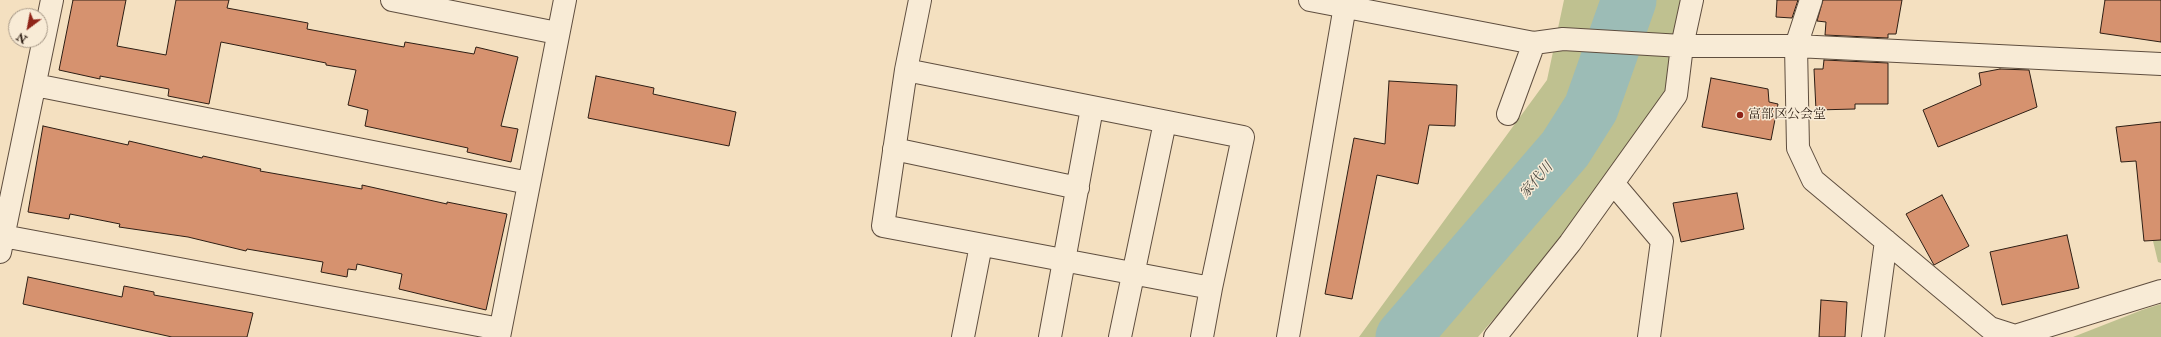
<!DOCTYPE html>
<html>
<head>
<meta charset="utf-8">
<style>
	body { margin:0 }
	#map { position:relative; width:2161px; height:337px; overflow:hidden; background:#f4e0c0; font-family:"IM FELL Double Pica",serif }
	canvas { display:block }
	.north { position:absolute; left:8px; top:8px; width:40px; height:40px; box-sizing:border-box; background:#f8ebd6; border:1px solid #a79988; border-radius:50%; rotate:212deg; font-size:11px; font-weight:700; line-height:16px; text-align:center; color:#2d1e14 }
	.north::after { content:''; display:block; margin:auto; width:14px; height:18px; background:#8f2418; clip-path:polygon(50% 0,100% 100%,50% 72%,0 100%) }
</style>
</head>
<body>
<div id="map">
<canvas width="2161" height="337"></canvas>
<div class="north">N</div>
</div>
<script>
const context = document.querySelector('canvas').getContext('2d');
context.lineJoin = 'round';
function fillPath(path, color) {
  context.fillStyle = color;
  context.fill(path, 'evenodd');
}
function poly(rows) {
  const path = new Path2D();
  for (const r of rows) {
    path.moveTo(r[0], r[1]);
    for (let i = 2; i < r.length; i += 2) path.lineTo(r[i], r[i + 1]);
  }
  return path;
}
function strokePath(path, color, width, dash) {
  context.strokeStyle = color;
  context.lineWidth = width;
  context.lineCap = dash ? 'butt' : 'round';
  context.setLineDash(dash || []);
  context.stroke(path);
}
function write(font, color, halo, rows, align = 'center') {
  context.font = font + ' "IM FELL Double Pica","Noto Serif JP",serif';
  context.lineWidth = 3;
  context.setLineDash([]);
  context.textBaseline = 'middle';
  context.strokeStyle = halo;
  context.fillStyle = color;
  for (const [text, x, y, turn = 0] of rows) {
    context.save();
    context.translate(x, y);
    context.rotate((+turn || 0) * Math.PI / 180);
    context.textAlign = isNaN(turn) ? turn : align;
    if (halo) context.strokeText(text, 0, 0);
    context.fillText(text, 0, 0);
    context.restore();
  }
}
fillPath(poly([
	[1564,0,1692,0,1666,110,1613,183,1478,337,1359,337,1547,80],
	[2161,240,2161,263,2158,262,2153,241],
	[2161,304,2161,337,2073,337,2142,310]
]), '#bfc190');
strokePath(poly([
	[1403,337,1565,149,1591,108,1629,0]
]), '#9cbcb6', 55);
const building = poly([
	[73,0,126,0,117,46,166,55,176,0,229,0,227,8,308,23,307,29,404,47,405,42,474,54,476,47,518,57,501,126,518,129,511,162,467,152,468,148,365,126,368,110,348,105,356,70,326,65,326,63,221,42,209,104,168,96,169,89,100,76,100,79,59,70,73,0],
	[1777,0,1798,0,1792,18,1776,17,1777,0],
	[1823,0,1902,0,1896,34,1888,34,1888,38,1825,35,1826,22,1817,21,1823,0],
	[2105,0,2161,0,2161,42,2100,33,2105,0],
	[1824,60,1888,63,1888,104,1855,104,1855,109,1816,110,1814,69,1823,69,1824,60],
	[2000,69,2029,70,2037,107,1938,147,1923,110,1981,85,1979,73,2000,69],
	[596,76,654,88,653,94,736,112,729,146,588,118,596,76],
	[1711,78,1768,89,1769,102,1778,104,1771,140,1702,127,1711,78],
	[1389,81,1457,85,1455,126,1429,125,1418,184,1377,175,1352,299,1325,294,1354,138,1385,144,1389,81],
	[2161,122,2161,240,2144,241,2136,161,2121,162,2116,127,2161,122],
	[43,126,128,145,129,141,202,158,203,156,261,169,260,171,362,189,362,185,447,204,447,202,507,214,486,310,399,289,402,274,357,264,356,270,348,269,347,277,321,272,323,262,247,249,246,251,188,237,119,227,120,224,70,214,69,219,28,212,43,126],
	[1737,193,1744,229,1681,242,1673,203,1737,193],
	[1942,195,1969,246,1934,265,1906,214,1942,195],
	[2067,235,2079,288,2002,305,1990,252,2067,235],
	[28,277,122,297,124,286,154,292,154,295,253,313,247,337,172,337,23,304,28,277],
	[1821,300,1847,302,1845,337,1819,337,1821,300]
]);
fillPath(building, '#d6926f');
strokePath(building, '#2d1e14', 1);
const minor = poly([
	[392,0,557,33],
	[920,0,906,70,883,226,1211,288,1202,337],
	[1310,0,1534,43,1563,39,1682,46,1796,46,2161,64],
	[1811,0,1796,46,1798,148,1813,180,1990,328,2015,336,2161,291],
	[906,70,1243,137,1211,288],
	[35,85,529,183],
	[1508,114,1534,43],
	[894,149,1078,188],
	[1613,183,1662,241,1649,337],
	[3,236,500,329],
	[0,252,52,0],
	[499,337,565,0],
	[963,337,981,245],
	[1050,337,1092,108],
	[1120,337,1165,122],
	[1288,337,1346,0],
	[1495,337,1570,243,1676,95,1682,46,1692,0],
	[1873,337,1886,241]
]);
strokePath(minor, '#5f4e3f', 24);
strokePath(minor, '#f8ebd6', 22);
for (const [x, y, r, color] of [
	[1740,115,4,"#8f2418"]
]) {
  const dot = new Path2D();
  dot.arc(x, y, r, 0, 2 * Math.PI);
  context.fillStyle = color;
  context.fill(dot);
  strokePath(dot, '#f8ebd6', 1.5);
}
write('13px', '#2d1e14', '#f8ebd6', [
	["富部区公会堂",1748,115]
], 'left');
write('italic 14px', '#4e4d45', '#f8ebd6', [
	["家代川",1537,181,-49]
]);
</script>
</body>
</html>
